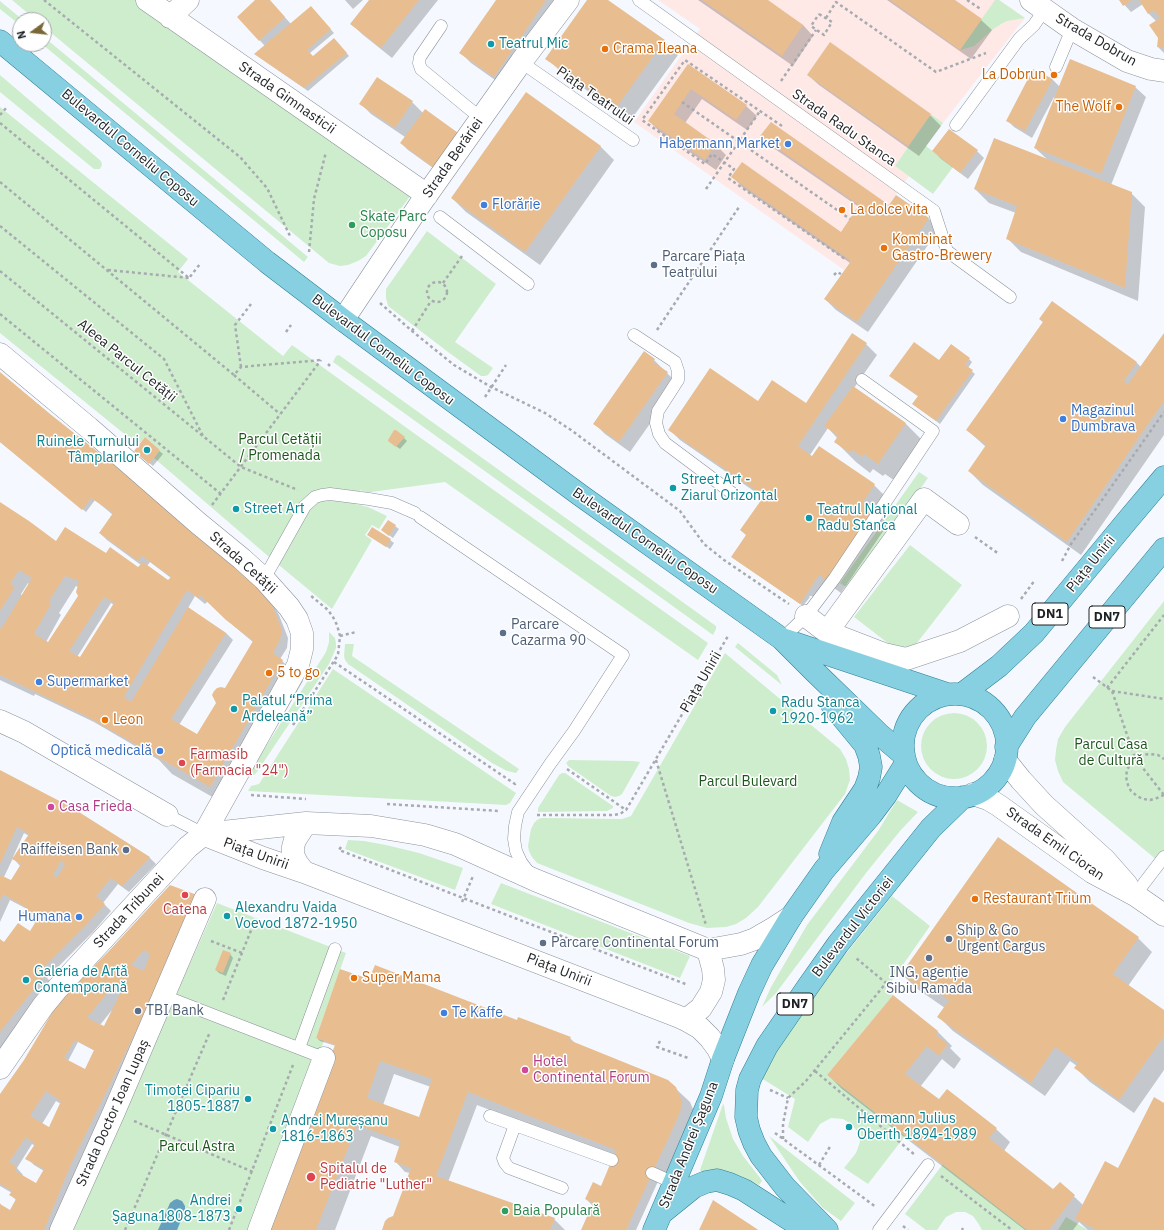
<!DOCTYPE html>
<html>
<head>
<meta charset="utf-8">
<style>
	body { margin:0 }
	#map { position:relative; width:1164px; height:1230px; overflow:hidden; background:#f5f9ff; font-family:"IBM Plex Sans",sans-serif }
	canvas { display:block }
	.north { position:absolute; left:12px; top:12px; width:40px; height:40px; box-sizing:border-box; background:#fff; border:1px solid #a5a7a8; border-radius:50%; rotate:255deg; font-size:11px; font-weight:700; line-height:16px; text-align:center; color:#1f2225 }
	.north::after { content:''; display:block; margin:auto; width:14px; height:18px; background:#796735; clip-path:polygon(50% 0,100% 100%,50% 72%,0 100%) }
</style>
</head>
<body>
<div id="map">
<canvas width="1164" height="1230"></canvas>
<div class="north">N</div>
</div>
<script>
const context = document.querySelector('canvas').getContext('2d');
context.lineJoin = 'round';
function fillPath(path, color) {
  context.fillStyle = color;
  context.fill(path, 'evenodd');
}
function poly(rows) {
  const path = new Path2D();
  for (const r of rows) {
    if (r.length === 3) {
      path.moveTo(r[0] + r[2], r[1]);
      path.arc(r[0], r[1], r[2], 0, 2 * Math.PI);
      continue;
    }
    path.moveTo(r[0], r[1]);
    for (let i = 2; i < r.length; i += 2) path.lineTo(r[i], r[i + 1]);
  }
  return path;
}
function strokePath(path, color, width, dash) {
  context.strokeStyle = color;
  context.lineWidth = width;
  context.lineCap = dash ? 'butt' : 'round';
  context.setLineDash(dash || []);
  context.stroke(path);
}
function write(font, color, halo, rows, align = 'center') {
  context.font = font + ' "IBM Plex Sans",sans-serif';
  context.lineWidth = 3;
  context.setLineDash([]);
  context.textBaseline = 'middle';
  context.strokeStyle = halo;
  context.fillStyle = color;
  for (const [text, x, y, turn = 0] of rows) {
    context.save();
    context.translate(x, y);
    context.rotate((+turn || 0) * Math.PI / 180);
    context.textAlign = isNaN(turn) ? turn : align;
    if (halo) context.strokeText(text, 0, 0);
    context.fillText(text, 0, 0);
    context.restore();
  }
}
fillPath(poly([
	[658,0,999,0,1025,18,943,123,931,114,895,166,909,176,844,270,634,122,700,29]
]), '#fee9e7');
fillPath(poly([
	[12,0,136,0,411,195,366,256,358,261,348,265,340,266,329,263,44,27,44,20,36,20],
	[995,0,999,0,1025,18,1007,21,1001,24,992,30,974,46,960,50],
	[0,1,23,20,20,20,20,25,0,9],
	[44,37,308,257,304,262,42,44,44,44],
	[0,75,101,161,102,165,100,169,94,169,0,92],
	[0,107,188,259,178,272,283,356,292,345,411,431,708,643,698,660,445,482,371,492,366,492,360,490,356,504,368,507,387,516,379,529,372,525,365,535,372,540,332,609,268,556,154,458,160,450,145,437,138,445,0,333],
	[931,114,943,123,926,146,953,167,933,194,895,166],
	[427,231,496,284,455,342,493,368,488,375,485,376,481,376,448,352,388,306,386,298,386,289],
	[339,355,716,626,716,629,713,635,333,362,336,356],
	[919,472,928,478,849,589,840,583],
	[910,545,962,585,906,657,854,617],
	[1164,601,1164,866,1063,782,1058,771,1055,760,1056,750,1058,739,1065,727],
	[329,632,335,638,336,644,336,648,329,664,257,772,254,775,250,775,249,773,326,652,329,642],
	[738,643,777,675,782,685,735,647],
	[345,644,354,644,352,656,519,769,516,773,507,771,492,763,348,664,345,660,344,656],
	[725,653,840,749,846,759,849,769,850,780,845,794,758,907,746,918,736,924,726,927,707,928,689,923,537,863,532,857,529,851,528,846,531,829,534,823,537,820,541,818,547,818,622,819,631,816],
	[333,669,516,793,510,803,506,805,248,791,251,786,259,784],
	[954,746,33],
	[569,760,633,761,640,762,622,794,619,796,615,797,611,796,568,766,566,763],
	[562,773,565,773,613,806,613,808,607,811,538,812,538,808,559,775],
	[897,800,918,812,900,831,866,873,776,993,762,1007,771,987,807,925,878,831],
	[348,840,364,841,386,845,419,853,463,868,455,890,345,849],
	[501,883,690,956,680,978,491,904],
	[892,896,930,926,886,989,893,995,827,1075,905,1136,868,1184,844,1168,856,1153,860,1142,858,1132,851,1124,843,1119,831,1118,820,1124,808,1142,788,1127,795,1099,761,1078,797,1015],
	[217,903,346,953,316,1038,324,1041,253,1230,71,1230],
	[723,1104,724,1105,726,1118,733,1139,743,1156,761,1179,762,1181,759,1185,741,1176,731,1173,723,1171,702,1172,700,1170],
	[769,1136,855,1203,841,1221,823,1208,800,1182],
	[943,1164,1027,1230,982,1230,978,1223,973,1216,965,1212,956,1212,946,1217,937,1230,926,1230,905,1214],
	[1066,1217,1088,1230,1058,1230]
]), '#ceedcc');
fillPath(poly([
	[177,1199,182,1201,185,1206,185,1211,177,1230,158,1230,170,1203,174,1200]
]), '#65a1bf');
fillPath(poly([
	[257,0,269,0,291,24,314,11,334,33,310,53,313,57,337,42,349,56,308,91,259,57,265,46,238,17],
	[345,0,363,0,353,9],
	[370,0,438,0,392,58,362,34,352,24],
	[497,0,557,0,505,87,471,63,461,53],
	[588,0,606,0,664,41,678,55,630,121,561,72,547,58],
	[698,0,766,0,803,25,813,36,793,66],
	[887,0,953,0,981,20,992,30,971,59],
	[1120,0,1164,0,1164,53,1158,47,1159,38,1157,22,1149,14,1143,4,1131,12],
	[830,44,930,115,941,126,919,156,819,85,808,75],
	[688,65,746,106,757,116,747,130,702,99,685,123,716,145,726,155,716,170,660,132,649,121],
	[1034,70,1053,80,1060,87,1135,87,1146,97,1111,185,1131,193,1145,207,1138,301,1021,252,1007,238,1016,213,989,203,975,189,1048,160,1035,148,1055,98,1054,97,1032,138,1014,127,1007,120],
	[412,102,423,113,443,175,408,150,401,143,405,137,371,114,360,103],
	[950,130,977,151,984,158,968,179,940,158,934,151],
	[762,136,890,206,897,196,929,219,939,229,868,332,836,310,825,299,850,263,743,188,733,177,841,233,859,207,772,147],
	[600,146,614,160,540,265,466,212,452,198],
	[1040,319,1137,363,1141,367,1164,335,1164,435,1081,555,983,485,969,471,986,447,967,430,1043,322],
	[866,344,877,355,854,388,906,424,926,444,898,483,885,474,883,476,873,469,870,473,856,462,836,442,838,439,828,428,810,455,812,457,820,447,874,485,888,499,878,514,888,524,841,593,834,588,816,600,812,596,809,596,810,597,803,606,736,560,764,498,680,440,669,429,758,403,806,405],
	[969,359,972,362,968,368,975,374,940,424,917,407,919,397,894,379,940,362],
	[654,360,678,384,630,452,605,434,594,423],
	[0,373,236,567,275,608,279,615,288,638,287,648,280,659,303,681,230,807,172,774,159,760,94,722,35,694,34,696,0,680,0,503,56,543,106,555,139,569,141,565,107,540,100,533,113,515,95,500,86,512,0,442],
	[150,562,171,578,169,581,147,566],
	[28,583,29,584,22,596,21,594],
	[76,586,78,587,79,596,48,643,46,642,61,615,59,613],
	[195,596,205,604,208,601,235,627,253,642,198,736,179,725,233,640,226,633,188,608],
	[111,603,114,605,80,658,77,657],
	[404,438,407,441,400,449,389,441],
	[145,439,163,454,153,466,138,454],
	[388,521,399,529,393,538,382,530],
	[368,535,390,540,394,543,390,549],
	[0,771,149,857,156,864,129,892,118,884,103,903,111,911,94,931,47,978,55,986,0,1056,0,940,4,943,31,932,36,924,24,914,27,909,10,900,0,922],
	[24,833,29,836,14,858,13,857],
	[13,858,20,866,11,881,4,877],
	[196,896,54,1230,0,1230,0,1203,1,1205,10,1211,16,1200,11,1195,12,1193,0,1186,0,1096],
	[112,1010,105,1027,100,1025],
	[78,1042,95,1051,86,1070,68,1061],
	[56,1101,61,1104,50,1129,42,1124],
	[32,1144,35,1146,27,1158,34,1165,44,1171,37,1185,22,1177,23,1175,17,1168],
	[1138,938,1152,952,1128,986,1164,1012,1164,1070,1134,1113,1090,1082,1076,1068,1077,1066,1070,1061,1045,1096,953,1031,939,1017,945,1008,916,988,902,974],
	[230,954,233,958,226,976,219,973,216,970],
	[368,980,518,1021,570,1038,576,1044,675,1088,690,1102,696,1116,669,1181,660,1177,636,1230,582,1230,593,1206,586,1199,601,1187,614,1158,477,1105,448,1182,554,1219,565,1230,383,1230,394,1217,410,1173,405,1172,395,1161,400,1147,371,1136,335,1230,266,1230,336,1046,320,1041,317,1038],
	[394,1074,431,1087,420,1119,383,1105],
	[893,996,938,1032,952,1046,950,1048,961,1059,954,1069,942,1059,920,1087,939,1101,996,1129,1010,1142,1004,1151,1053,1190,1060,1183,1083,1205,1118,1169,1164,1104,1164,1230,1088,1230,1079,1222,1073,1230,1025,1230,842,1089,828,1075]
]), '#0003');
fillPath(poly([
	[255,0,270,0,285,17,259,41,237,17],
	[369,0,419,0,381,48,350,24],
	[496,0,546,0,494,77,459,53],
	[587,0,608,0,665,40,616,108,545,59],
	[702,0,768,0,803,25,782,56],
	[890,0,955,0,982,19,960,50],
	[1119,0,1132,0,1123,6],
	[1139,0,1164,0,1164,48,1157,47,1158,38,1149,25,1160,18,1154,10,1148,14],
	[311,6,331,29,307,50,313,56,334,38,347,53,304,88,254,54],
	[830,42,931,114,908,146,807,75],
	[1070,59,1136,86,1101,174,1034,148],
	[688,64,747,105,736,120,691,89,674,114,716,144,705,160,648,121],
	[1033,69,1053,79,1025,131,1006,121],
	[377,77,413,101,395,128,359,104],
	[526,92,601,146,525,252,451,198],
	[425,109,461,135,435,169,400,143],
	[771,122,889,205,896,195,929,218,857,322,824,299,851,261,731,177,742,162,841,232,859,205,760,136],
	[949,129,978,150,960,173,932,151],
	[994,138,1132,192,1125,288,1006,239,1017,206,974,189],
	[1052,301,1137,362,1124,381,1128,384,1164,333,1164,401,1067,542,968,471,986,445,966,430,1043,322,1039,319],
	[852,333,867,343,798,446,812,456,819,446,875,484,863,502,875,509,826,580,819,575,800,604,731,557,746,535,740,530,764,496,668,430,710,368,758,401,772,380,806,403],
	[914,342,939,360,951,344,970,358,965,365,973,370,936,421,912,404,918,396,889,376],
	[644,351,655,359,653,362,668,372,619,442,593,424],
	[0,372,50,414,150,493,229,559,268,599,273,607,282,630,280,640,273,653,283,660,210,787,86,716,0,675,0,628,1,629,32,578,19,570,10,584,15,587,0,611,0,502,29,521,56,541,65,527,106,553,110,547,138,567,143,562,168,580,171,577,142,556,138,561,99,533,113,513,91,498,82,510,0,442],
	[65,576,79,581,76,592,78,596,48,642,34,634,51,604,49,601],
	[187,590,198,598,200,595,226,620,253,641,225,688,221,687,217,688,214,691,212,695,216,703,197,734,171,719,226,633,188,607,131,702,124,697,165,627],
	[104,597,114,603,80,657,69,651],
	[853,386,906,423,878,464,864,454,863,457,852,450,850,453,834,442,838,436,824,426],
	[394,430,396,430,405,437,396,447,388,441,388,440],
	[145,437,160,450,149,464,134,451],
	[388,520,396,525,389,536,381,530],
	[372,527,391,539,386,547,367,535],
	[0,770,71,807,150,857,122,886,111,878,96,896,105,904,87,924,40,971,45,975,0,1032,0,939,4,942,18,923,30,931,35,923,22,914,27,908,3,894,0,901,0,875,11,880,21,864,12,859,29,834,17,827,0,864],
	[61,861,65,864,57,878,53,875],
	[998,837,1139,937,1113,974,1164,1010,1164,1036,1119,1100,1074,1068,1078,1063,1055,1047,1031,1083,937,1017,949,1000,934,990,930,995,901,974],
	[170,885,197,895,161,980,71,1164,44,1230,0,1230,0,1204,10,1210,16,1199,9,1195,12,1191,0,1184,0,1094,24,1060,59,1001,108,952],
	[144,950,150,955,144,971,131,965],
	[113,986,122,990,104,1026,87,1018],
	[75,1040,94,1050,85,1069,64,1058],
	[46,1091,61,1101,49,1127,30,1116],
	[26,1137,35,1144,25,1159,44,1169,36,1183,15,1171,17,1167,9,1162],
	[223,950,231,953,223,973,215,970],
	[375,965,517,1020,518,1017,571,1037,569,1040,668,1080,676,1087,682,1101,680,1113,626,1230,581,1230,593,1203,585,1199,593,1182,601,1186,616,1150,468,1092,436,1176,555,1218,550,1230,382,1230,385,1221,388,1218,393,1216,411,1168,394,1162,401,1141,357,1125,316,1230,264,1230,335,1045,316,1038,340,969,369,979],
	[380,1061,432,1079,419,1117,367,1098],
	[893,995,938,1031,936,1035,948,1044,939,1056,927,1046,905,1074,939,1099,947,1089,997,1128,989,1138,1053,1189,1060,1182,1075,1195,1049,1230,1027,1230,827,1075],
	[1154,1097,1164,1103,1164,1230,1097,1230,1075,1219,1105,1161,1118,1168],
	[713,1200,757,1229,758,1230,699,1230]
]), '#e8be91');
const lane = poly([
	[639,0,934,211,947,251,1010,297],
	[441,26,420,57,419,63,421,69,472,111,482,117],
	[521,62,633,140],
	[1056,67,1072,29],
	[956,125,1019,39,1034,25,1045,9],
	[440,217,528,284],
	[634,335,675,362,678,371,678,380,658,411,656,423,659,434,665,443,732,493],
	[420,517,623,655,574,731,550,764,518,812,515,826,514,839,516,851,521,862,530,874],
	[264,579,305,506,315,497,322,495,330,494,369,499,392,503,415,513],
	[782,639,806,616,834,579,933,431,862,380],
	[167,815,204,834],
	[1135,895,1164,857],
	[164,996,324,1058],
	[299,1048,335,949],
	[490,1116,612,1160],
	[515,1125,503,1158,505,1163,509,1168,562,1188],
	[652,1173,674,1183],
	[879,1230,928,1165]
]);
const street = poly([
	[147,0,427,195],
	[1031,0,1072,29,1127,61,1151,69,1164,71],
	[170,17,188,0],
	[343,320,421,203,521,62,568,0],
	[0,354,89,428,198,523,242,559,264,579,289,607,297,619,302,633,302,649,298,665,204,834],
	[806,616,827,632,884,654,906,659,960,641,1008,616],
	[827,632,924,499,958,524],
	[0,721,24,732,167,815],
	[61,1230,114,1112,205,899],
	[259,1230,324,1058]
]);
const secondary = poly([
	[1005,760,1021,780,1044,805,1105,860,1127,885],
	[973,794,988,799,998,805,1092,872,1135,895,1164,915],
	[204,834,306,823,371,826,425,835,455,844,535,880,708,950,741,944,755,939,774,928,791,917],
	[205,835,263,858,304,872,677,1016,686,1020,700,1028,710,1038,718,1049,723,1059],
	[304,872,297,863,293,855,293,847,295,840,306,823],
	[686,1020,701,1008,711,992,714,980,713,969,708,950],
	[0,1068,43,1006,57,989,175,861,188,847,204,834]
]);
const primary = poly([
	[0,41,267,262,343,320,580,495,782,639,815,672,879,734,904,755],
	[785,640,947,694],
	[962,694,999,666,1034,633,1126,522,1164,477],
	[955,746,52],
	[1006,747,1025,717,1164,549],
	[830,854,843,822,865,789,869,778,871,767,869,756,865,745,832,705],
	[663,1212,694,1187,706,1182,717,1180,730,1184,744,1190,806,1230],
	[654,1230,711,1096,723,1059,749,993,762,965,791,917,824,870,871,815,886,795,906,763],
	[827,1230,785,1187,761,1156,754,1143,749,1130,746,1117,747,1090,750,1079,767,1046,809,985,838,944,931,828,963,797]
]);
strokePath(lane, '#8c929b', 13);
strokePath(street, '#8c929b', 23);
strokePath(secondary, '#8c929b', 23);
strokePath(primary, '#2e7f94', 23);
strokePath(poly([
	[44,0,240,157,267,188,290,236],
	[967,0,982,10],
	[819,14,832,22,824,35,811,26,819,14],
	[826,18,836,2,936,72,986,53],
	[781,81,816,30],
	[682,102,850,219],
	[0,115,7,107],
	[0,123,189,278,200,264],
	[782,126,685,60,642,120,705,164,712,154,734,169,728,178,845,259],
	[0,182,234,375,241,367,321,360],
	[706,189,760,111],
	[0,226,164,359,203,436],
	[309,252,314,199,326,152],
	[108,270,189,278],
	[0,271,241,467,298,490],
	[834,275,837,272,841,274],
	[437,292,10],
	[443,283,462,256],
	[380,303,412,331,454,365,491,387,545,413,571,430,680,511,704,544,724,560,789,604],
	[0,314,221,494],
	[657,330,739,207],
	[412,331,431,301],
	[286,332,291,325],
	[328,364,330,366],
	[241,367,235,325,251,304],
	[234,375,280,414],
	[485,397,506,365],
	[212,505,321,360],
	[975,537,999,554],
	[1062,561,1071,544,1164,412],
	[1021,599,1035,580],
	[340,636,356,632],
	[334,662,515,784,516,783],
	[1093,677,1112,691,1135,758,1164,795],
	[1107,688,1164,615],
	[1112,691,1164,699],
	[293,725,336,658,338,654,339,646,340,636,337,625,333,617,328,610,310,595],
	[656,760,706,925],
	[567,769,626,810],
	[251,795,306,799],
	[1164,795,1157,798,1150,800,1143,799,1137,796,1131,791,1128,785,1126,777,1127,770,1130,764,1135,758,1142,755,1150,754,1158,755,1164,759],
	[387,804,499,811],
	[537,815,613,815,620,814,626,810,728,636],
	[341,847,339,850,688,985],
	[462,902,473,876],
	[211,941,242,953],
	[223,1000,256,918],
	[660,1041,657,1047,688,1058],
	[815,1071,915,1155],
	[770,1090,788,1098],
	[134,1121,253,1172],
	[775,1133,876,1207],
	[783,1139,783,1124,788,1098,806,1081,886,983,856,958],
	[819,1165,831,1145],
	[941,1176,1012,1230],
	[903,1226,908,1230],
	[125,1230,210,1032],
	[229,1230,293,1065],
	[962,1230,963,1228]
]), '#a7abb0', 2.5, [3, 3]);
strokePath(lane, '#fff', 12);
strokePath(street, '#fff', 22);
strokePath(secondary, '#fff', 22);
strokePath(primary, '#86d0e2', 22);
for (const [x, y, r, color] of [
	[491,44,4,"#0f9aa8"],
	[605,49,4,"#e8710a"],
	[1054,75,4,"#e8710a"],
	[1119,107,4,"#e8710a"],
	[788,144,4,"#3f7fe0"],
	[484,205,4,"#3f7fe0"],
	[842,210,4,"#e8710a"],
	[352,225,4,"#2e9e5b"],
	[884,248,4,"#e8710a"],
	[654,265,4,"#5c6f8a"],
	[1063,419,4,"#3f7fe0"],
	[147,450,4,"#0f9aa8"],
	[673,488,4,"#0f9aa8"],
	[236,509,4,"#0f9aa8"],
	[809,518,4,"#0f9aa8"],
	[503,633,4,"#5c6f8a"],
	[269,673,4,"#e8710a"],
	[39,682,4,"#3f7fe0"],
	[234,709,4,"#0f9aa8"],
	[773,711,4,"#0f9aa8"],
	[105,720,4,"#e8710a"],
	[160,751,4,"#3f7fe0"],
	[182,763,4,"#e0444e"],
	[51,807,4,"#d1479c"],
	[126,850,4,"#5c6f8a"],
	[185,895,4,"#e0444e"],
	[975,899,4,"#e8710a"],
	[227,916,4,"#0f9aa8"],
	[79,917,4,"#3f7fe0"],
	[949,939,4,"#5c6f8a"],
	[543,943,4,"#5c6f8a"],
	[929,958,4,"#5c6f8a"],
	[354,978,4,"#e8710a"],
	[26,980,4,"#0f9aa8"],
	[138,1011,4,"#5c6f8a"],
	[444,1013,4,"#3f7fe0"],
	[525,1070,4,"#d1479c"],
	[248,1099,4,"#0f9aa8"],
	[849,1127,4,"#0f9aa8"],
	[273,1129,4,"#0f9aa8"],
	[311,1177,5,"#e0444e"],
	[239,1209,4,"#0f9aa8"],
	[505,1211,4,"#2e9e5b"]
]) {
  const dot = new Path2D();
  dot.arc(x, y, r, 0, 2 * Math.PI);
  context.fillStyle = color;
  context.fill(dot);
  strokePath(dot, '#fff', 1.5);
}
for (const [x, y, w] of [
	[1050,614,36],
	[1107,617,36],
	[795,1004,36]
]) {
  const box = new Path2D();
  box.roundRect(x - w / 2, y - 11, w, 22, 3);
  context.fillStyle = '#fff';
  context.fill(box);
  strokePath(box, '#1f2225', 1);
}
write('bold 13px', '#1f2225', null, [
	["DN1",1050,614],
	["DN7",1107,617],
	["DN7",795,1004]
]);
write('14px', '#1f2225', '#fff', [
	["Strada Dobrun",1096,40,30],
	["Piața Teatrului",595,96,35],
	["Strada Gimnasticii",287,98,35],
	["Strada Radu Stanca",844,128,35],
	["Bulevardul Corneliu Coposu",130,148,40],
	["Strada Berăriei",453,158,-55],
	["Bulevardul Corneliu Coposu",383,350,37],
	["Aleea Parcul Cetății",127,361,39],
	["Bulevardul Corneliu Coposu",645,541,35],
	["Strada Cetății",243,563,42],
	["Piața Unirii",1091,564,-51],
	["Piața Unirii",701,682,-60],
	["Strada Emil Cioran",1055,844,35],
	["Piața Unirii",256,854,20],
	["Strada Tribunei",129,911,-47],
	["Bulevardul Victoriei",853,927,-52],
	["Piața Unirii",559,970,21],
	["Strada Doctor Ioan Lupaș",113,1113,-66],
	["Strada Andrei Șaguna",689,1145,-68]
]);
write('14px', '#0d838f', '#fff', [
	["Teatrul Mic",499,44],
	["Ruinele Turnului",139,442,"right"],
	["Tâmplarilor",139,458,"right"],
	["Street Art -",681,480],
	["Ziarul Orizontal",681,496],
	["Street Art",244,509],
	["Teatrul Național",817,510],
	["Radu Stanca",817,526],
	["Palatul “Prima",242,701],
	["Ardeleană”",242,717],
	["Radu Stanca",781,703],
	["1920-1962",781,719],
	["Alexandru Vaida",235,908],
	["Voevod 1872-1950",235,924],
	["Galeria de Artă",34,972],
	["Contemporană",34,988],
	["Timotei Cipariu",240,1091,"right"],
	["1805-1887",240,1107,"right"],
	["Hermann Julius",857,1119],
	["Oberth 1894-1989",857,1135],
	["Andrei Mureșanu",281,1121],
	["1816-1863",281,1137],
	["Andrei",231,1201,"right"],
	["Şaguna1808-1873",231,1217,"right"]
], 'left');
write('14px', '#c56008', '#fff', [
	["Crama Ileana",613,49],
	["La Dobrun",1046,75,"right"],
	["The Wolf",1111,107,"right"],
	["La dolce vita",850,210],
	["Kombinat",892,240],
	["Gastro-Brewery",892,256],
	["5 to go",277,673],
	["Leon",113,720],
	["Restaurant Trium",983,899],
	["Super Mama",362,978]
], 'left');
write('14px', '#366cbe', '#fff', [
	["Habermann Market",780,144,"right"],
	["Florărie",492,205],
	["Magazinul",1071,411],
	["Dumbrava",1071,427],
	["Supermarket",47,682],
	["Optică medicală",152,751,"right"],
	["Humana",71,917,"right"],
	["Te Kaffe",452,1013]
], 'left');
write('14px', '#27864d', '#fff', [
	["Skate Parc",360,217],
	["Coposu",360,233],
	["Baia Populară",513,1211]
], 'left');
write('14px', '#4e5e75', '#fff', [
	["Parcare Piața",662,257],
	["Teatrului",662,273],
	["Parcare",511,625],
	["Cazarma 90",511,641],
	["Raiffeisen Bank",118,850,"right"],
	["Ship & Go",957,931],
	["Urgent Cargus",957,947],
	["Parcare Continental Forum",551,943],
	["ING, agenție",929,973,"center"],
	["Sibiu Ramada",929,989,"center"],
	["TBI Bank",146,1011]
], 'left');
write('14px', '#1c551c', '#fff', [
	["Parcul Cetății",280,440],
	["/ Promenada",280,456],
	["Parcul Casa",1111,745],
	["de Cultură",1111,761],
	["Parcul Bulevard",748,782],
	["Parcul Astra",197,1147]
]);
write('14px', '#be3a42', '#fff', [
	["Farmasib",190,755],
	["(Farmacia \"24\")",190,771],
	["Catena",185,910,"center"],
	["Spitalul de",320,1169],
	["Pediatrie \"Luther\"",320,1185]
], 'left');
write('14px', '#b23c85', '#fff', [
	["Casa Frieda",59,807],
	["Hotel",533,1062],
	["Continental Forum",533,1078]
], 'left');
</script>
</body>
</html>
